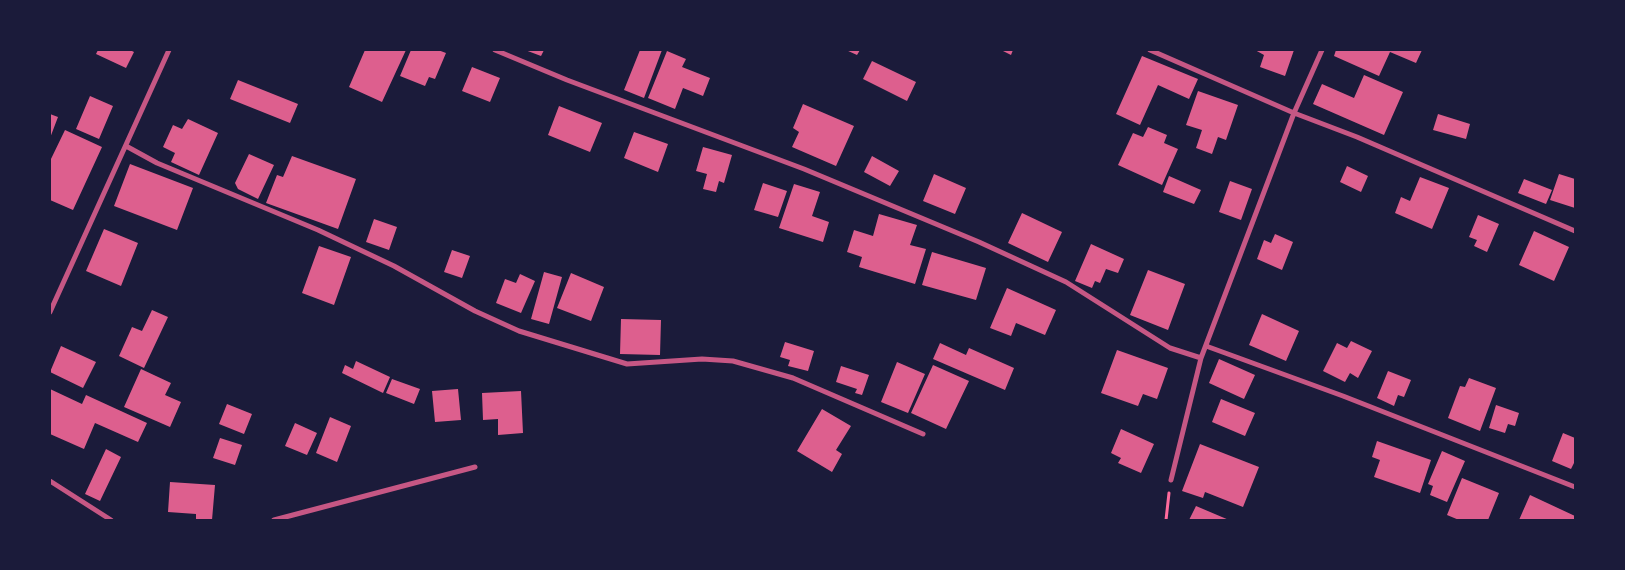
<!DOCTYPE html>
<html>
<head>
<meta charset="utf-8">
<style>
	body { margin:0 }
	#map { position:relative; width:1625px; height:570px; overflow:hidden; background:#1b1b3a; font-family:"Open Sans",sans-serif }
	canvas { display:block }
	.frame { position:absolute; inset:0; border:51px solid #1b1b3a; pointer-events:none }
</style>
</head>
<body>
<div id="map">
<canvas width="1625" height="570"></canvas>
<div class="frame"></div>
</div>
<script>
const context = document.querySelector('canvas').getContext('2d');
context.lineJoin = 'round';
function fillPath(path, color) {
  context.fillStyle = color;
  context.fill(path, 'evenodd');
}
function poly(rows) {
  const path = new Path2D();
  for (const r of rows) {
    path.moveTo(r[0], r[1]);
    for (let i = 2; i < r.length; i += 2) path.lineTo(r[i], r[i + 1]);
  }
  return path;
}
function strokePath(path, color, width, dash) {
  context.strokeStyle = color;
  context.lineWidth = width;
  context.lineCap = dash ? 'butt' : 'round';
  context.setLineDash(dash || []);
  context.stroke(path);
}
fillPath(poly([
	[98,50,130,50,134,52,126,68,96,54],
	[365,50,406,50,382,102,349,87],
	[411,50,438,50,446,53,435,79,429,77,425,86,400,76],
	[525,50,544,50,541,56],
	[640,50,662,50,644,98,624,90],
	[846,50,860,50,857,55],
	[1001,50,1013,50,1011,55],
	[1255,50,1294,50,1285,76,1260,67,1264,55],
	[1336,50,1422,50,1416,63,1390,52,1379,76,1334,56],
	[667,51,686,59,682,67,710,78,703,96,683,88,675,109,648,98],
	[1142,56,1198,79,1189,99,1158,85,1140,125,1116,114],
	[872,61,916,82,907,101,863,79],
	[472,67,500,78,490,102,462,91],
	[1364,75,1403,92,1384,135,1313,104,1322,84,1354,98],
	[238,80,298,104,290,123,230,99],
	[1198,91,1238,105,1226,140,1218,137,1212,154,1196,148,1202,130,1186,125],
	[90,96,113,106,99,139,76,129],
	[803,104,854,126,836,166,792,147,799,132,793,128],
	[559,106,602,123,590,152,548,135],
	[50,114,58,117,50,138],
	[1438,114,1470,124,1466,139,1433,130],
	[188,119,218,133,199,175,171,162,175,153,163,147,173,125,182,129],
	[1148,127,1167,135,1164,143,1178,149,1162,185,1118,165,1133,133,1143,137],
	[65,130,102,147,73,210,50,200,50,161],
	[634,132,668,144,658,172,624,158],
	[703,147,732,155,724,183,719,181,716,192,703,189,707,174,696,171],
	[249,154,274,165,258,199,238,189,235,183],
	[292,156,356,179,338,229,266,203,277,175,283,177],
	[872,156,899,171,890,186,864,172],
	[130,164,193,188,177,230,114,206],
	[1347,166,1368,176,1361,192,1340,182],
	[934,174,966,188,955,214,923,201],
	[1559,174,1575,179,1575,208,1550,200],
	[1169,176,1201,190,1194,204,1163,192],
	[1420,177,1449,188,1432,229,1395,213,1401,197,1410,201],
	[1524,179,1552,190,1546,204,1518,193],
	[1230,181,1252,189,1241,220,1219,212],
	[763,183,787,191,778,217,754,210],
	[794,184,820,192,812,216,829,222,823,242,779,228],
	[1022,213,1062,232,1048,262,1008,243],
	[879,214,917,225,910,245,926,249,915,284,859,267,862,257,847,252,854,230,873,236],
	[1478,215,1499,224,1487,252,1474,246,1477,240,1469,237],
	[374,219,397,227,389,250,366,242],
	[104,229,138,243,121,286,86,271],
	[1534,231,1569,247,1554,281,1519,265],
	[1275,234,1293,242,1282,270,1257,259,1264,240,1271,243],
	[1091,244,1124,259,1118,273,1106,269,1100,283,1095,281,1092,288,1075,281],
	[319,246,351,257,334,305,302,293],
	[452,250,470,256,462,278,444,272],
	[932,252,986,268,976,300,922,285],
	[1148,270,1185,284,1168,330,1130,315],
	[544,272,562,277,549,324,531,319],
	[571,273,604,287,591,321,557,308],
	[520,274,535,281,521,313,496,303,505,279,516,283],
	[1007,288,1056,310,1045,335,1016,323,1011,336,990,328],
	[152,310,168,317,144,368,119,356,132,327,142,331],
	[1262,314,1299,331,1286,361,1249,345],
	[621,319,661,320,660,355,620,354],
	[1351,341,1372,351,1358,378,1350,373,1345,382,1323,371,1337,343,1347,348],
	[785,342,814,351,808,371,788,366,790,360,780,357],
	[940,343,966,355,969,348,1014,368,1005,390,933,359],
	[61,346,96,362,83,388,50,372],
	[1117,350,1168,368,1157,399,1143,394,1138,406,1101,393],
	[1219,359,1255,375,1244,399,1209,383],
	[356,361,390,377,383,393,342,373,345,365,353,369],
	[897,362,925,374,908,413,881,402],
	[933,365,969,381,946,429,911,413],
	[841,366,869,375,862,395,855,393,857,389,836,382],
	[141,369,171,383,165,395,181,402,170,427,124,407],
	[1388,371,1411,380,1404,397,1398,395,1394,406,1377,398],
	[1469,378,1496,388,1480,431,1448,418,1460,386,1465,387],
	[392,379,420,389,414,404,386,393],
	[50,389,82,404,86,395,147,423,138,442,95,423,84,449,50,434],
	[458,389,461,420,435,422,432,391],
	[521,391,523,433,498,435,498,419,483,420,482,393],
	[1221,399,1255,413,1245,436,1212,422],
	[227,404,252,414,244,434,219,424],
	[1496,405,1519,413,1515,426,1508,424,1505,433,1489,428],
	[822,409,851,426,836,450,842,454,832,472,797,451],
	[330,417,351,426,337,462,316,453],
	[295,423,317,433,307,455,285,446],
	[1121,429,1154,444,1141,473,1118,463,1121,458,1111,453],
	[1563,433,1575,438,1575,461,1571,469,1552,461],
	[220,438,242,445,235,465,213,458],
	[1377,441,1431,460,1420,493,1374,477,1380,460,1372,457],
	[1200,444,1259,467,1243,507,1205,492,1203,498,1182,491],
	[106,449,121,457,100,501,85,494],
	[1442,451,1465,461,1447,502,1430,495,1433,486,1428,484],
	[1462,478,1499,493,1488,520,1459,520,1447,515],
	[170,482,215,485,212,520,196,519,196,514,168,512],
	[1530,495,1575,516,1575,520,1519,520],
	[1196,506,1229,520,1189,520]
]), '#dd5f8e');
strokePath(poly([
	[1166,520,1169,493]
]), '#ff6b9d', 3);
strokePath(poly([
	[495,50,567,80,804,169,979,242,1066,282,1170,348,1201,358],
	[1150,50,1294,113,1357,137,1575,231],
	[126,146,157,163,318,230,394,266,475,311,519,331,627,364,702,359,733,361,793,378,923,434],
	[50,312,169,50],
	[1206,346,1343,396,1575,487],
	[1171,480,1201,358,1294,113,1322,50],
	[50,481,111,520],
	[274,520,475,467]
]), '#c65784', 5);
</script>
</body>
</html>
